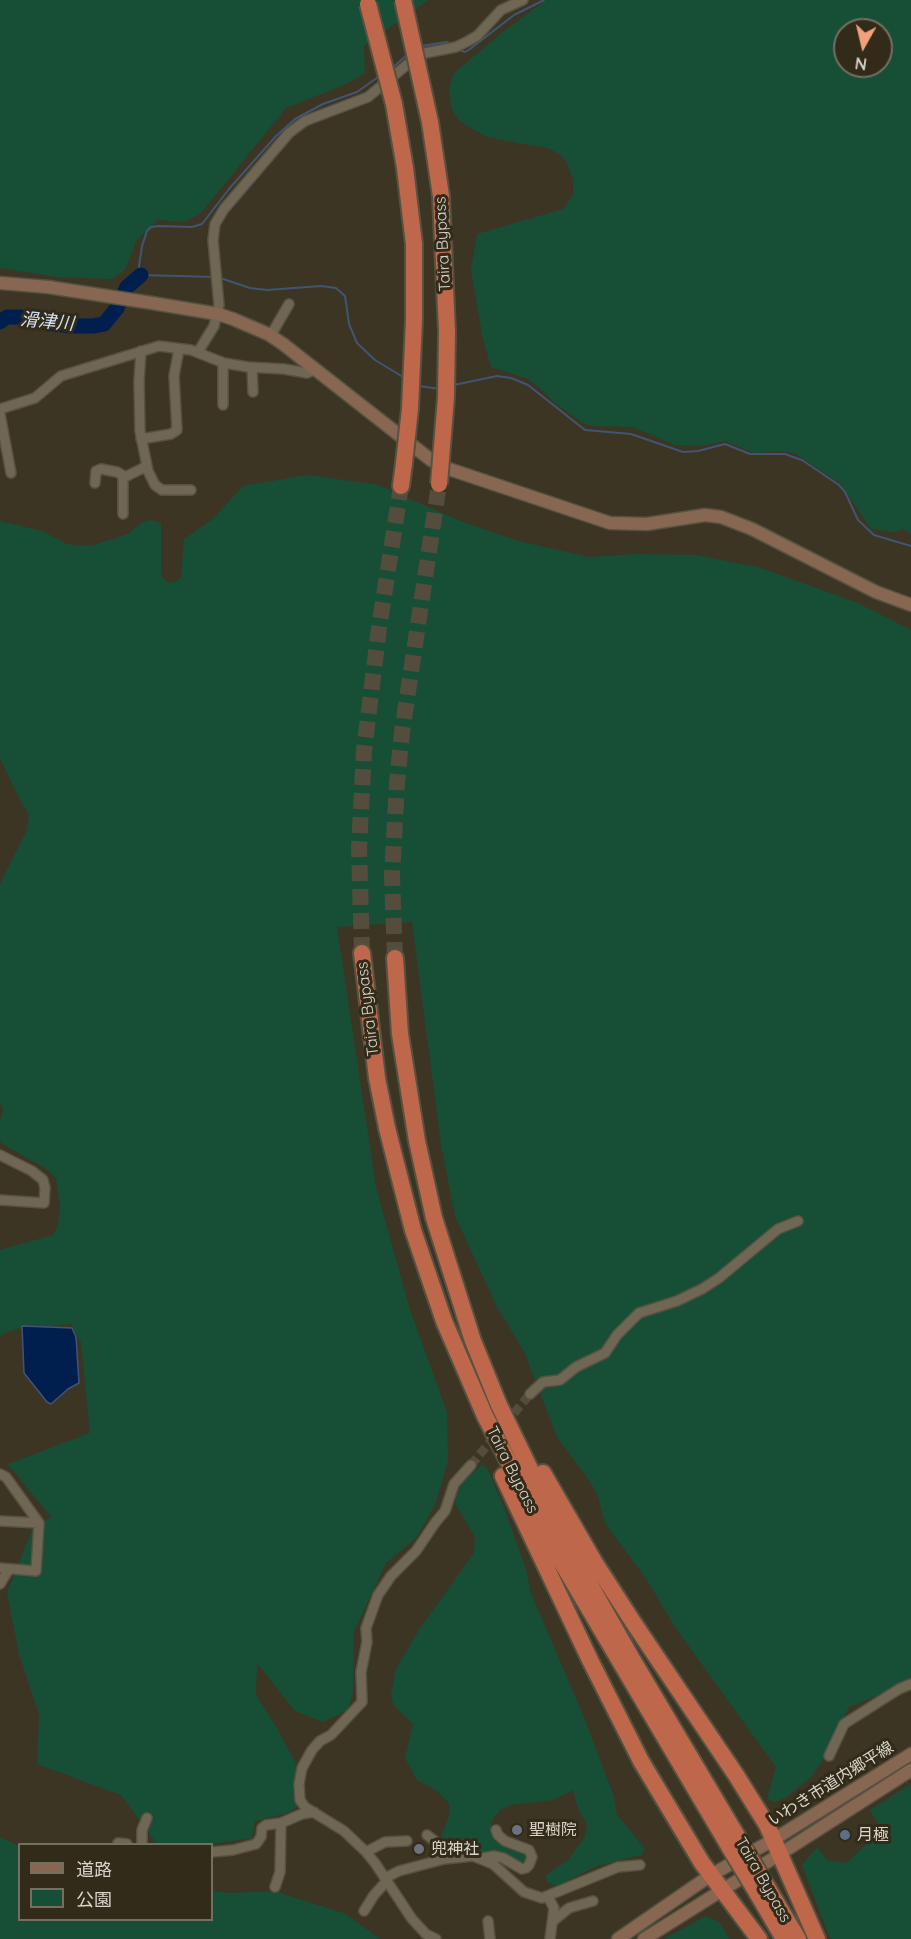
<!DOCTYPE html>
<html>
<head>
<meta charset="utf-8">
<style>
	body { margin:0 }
	#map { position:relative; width:911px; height:1939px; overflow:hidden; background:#3c3524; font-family:Quicksand,"Noto Sans JP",sans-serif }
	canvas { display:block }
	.legend { position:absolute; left:18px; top:1843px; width:195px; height:78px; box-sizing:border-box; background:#322b1a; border:2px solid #756f60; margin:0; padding:8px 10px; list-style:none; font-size:18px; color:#d9d5ca }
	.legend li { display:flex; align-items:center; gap:12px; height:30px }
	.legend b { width:30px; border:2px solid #756f60 }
	.north { position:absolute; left:833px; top:18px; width:60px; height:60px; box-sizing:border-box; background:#322b1a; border:2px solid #756f60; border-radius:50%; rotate:188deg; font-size:16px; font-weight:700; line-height:24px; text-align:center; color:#d9d5ca }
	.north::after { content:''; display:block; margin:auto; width:21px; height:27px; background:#f1a17c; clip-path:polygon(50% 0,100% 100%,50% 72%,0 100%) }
</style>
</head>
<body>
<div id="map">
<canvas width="911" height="1939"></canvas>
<ul class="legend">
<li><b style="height:8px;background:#876751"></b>道路</li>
<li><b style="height:16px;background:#174f36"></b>公園</li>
</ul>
<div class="north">N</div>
</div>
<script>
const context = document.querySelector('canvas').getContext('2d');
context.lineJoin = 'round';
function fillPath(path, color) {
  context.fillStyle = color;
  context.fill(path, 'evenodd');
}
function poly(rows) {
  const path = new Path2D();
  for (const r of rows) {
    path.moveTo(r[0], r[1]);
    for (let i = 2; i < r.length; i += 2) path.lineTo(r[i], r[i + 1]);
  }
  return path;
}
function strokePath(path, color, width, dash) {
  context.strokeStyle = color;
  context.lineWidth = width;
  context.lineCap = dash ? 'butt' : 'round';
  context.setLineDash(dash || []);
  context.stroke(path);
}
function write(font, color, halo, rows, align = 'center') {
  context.font = font + ' Quicksand,"Noto Sans JP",sans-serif';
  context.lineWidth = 6;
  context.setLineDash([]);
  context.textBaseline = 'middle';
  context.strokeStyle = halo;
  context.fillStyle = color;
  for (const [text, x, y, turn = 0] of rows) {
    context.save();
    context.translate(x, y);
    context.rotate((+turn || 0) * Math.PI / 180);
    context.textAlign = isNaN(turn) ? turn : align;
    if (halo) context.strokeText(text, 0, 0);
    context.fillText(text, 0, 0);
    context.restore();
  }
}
fillPath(poly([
	[0,0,428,0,364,46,365,73,344,85,286,108,200,214,185,222,158,220,136,241,125,270,112,279,58,277,0,268],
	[546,0,911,0,911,534,903,529,894,532,871,529,840,483,796,454,783,451,755,453,725,441,701,446,675,445,633,427,592,426,583,423,555,403,540,388,528,379,491,367,483,339,471,269,477,234,563,209,573,195,573,179,566,161,559,154,550,149,487,137,461,122,452,110,449,90,453,74,504,31],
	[845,30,881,30,881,66,845,66],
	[308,475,378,485,463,522,518,541,589,557,638,554,695,555,758,567,858,603,911,630,911,1682,849,1707,821,1763,811,1777,785,1798,774,1802,767,1799,776,1767,675,1627,647,1580,605,1523,597,1493,586,1476,557,1437,524,1351,497,1307,455,1216,441,1144,412,922,337,927,376,1187,410,1310,447,1412,448,1461,435,1505,416,1538,386,1563,354,1631,353,1692,348,1710,323,1722,295,1711,257,1663,256,1695,278,1730,296,1764,293,1793,297,1807,287,1813,255,1821,252,1838,211,1844,157,1844,121,1795,37,1764,39,1714,19,1654,7,1593,32,1530,51,1517,8,1464,90,1433,81,1342,71,1324,17,1329,4,1333,0,1337,0,1250,53,1235,58,1226,60,1204,56,1178,45,1168,13,1150,1,1143,0,1140,0,1121,3,1110,0,1103,0,884,27,830,29,815,16,792,0,758,0,521,42,531,67,544,81,546,94,545,128,534,140,524,149,520,161,523,161,575,168,583,175,582,181,578,184,539,213,519,243,486],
	[483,1464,488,1470,503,1505,526,1569,531,1593,585,1720,614,1797,617,1815,645,1849,641,1855,597,1866,557,1886,547,1882,546,1875,567,1861,585,1837,587,1825,578,1808,573,1790,553,1800,510,1805,500,1810,492,1820,491,1830,495,1840,504,1846,524,1854,527,1857,527,1862,524,1865,502,1856,469,1854,450,1850,445,1846,441,1837,450,1814,449,1803,437,1791,417,1780,405,1758,413,1724,394,1706,391,1695,396,1669,419,1630,474,1553,475,1537,455,1503,460,1487,466,1478],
	[911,1784,911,1939,830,1939,802,1865,817,1847,827,1860,847,1863,881,1830,870,1810],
	[0,1837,19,1846,20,1920,212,1920,212,1891,231,1893,274,1891,346,1914,380,1939,0,1939],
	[706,1916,720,1923,729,1939,664,1939]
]), '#174f36');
const water = poly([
	[22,1326,72,1328,76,1337,79,1383,68,1389,51,1404,47,1402,24,1373,22,1326]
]);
fillPath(water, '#001e4e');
strokePath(water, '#415573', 1.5);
strokePath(poly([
	[421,46,447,42,450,44],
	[457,49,465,52,470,49,514,15,544,0],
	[391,69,409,53],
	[215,277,141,275,139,266,142,246,147,231,151,227,159,226,192,227,202,224,229,189,276,136,295,119,323,104,357,92,381,75],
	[220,278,250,288,267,290,321,286,336,288,345,296,349,324,357,343,375,360,403,377],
	[454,385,497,376,511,378,528,385,585,430,631,434,683,452,698,451,725,444,750,454,785,454,793,457,802,460,839,485,845,492,858,520,874,535,911,546],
	[419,386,440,389]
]), '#415573', 2);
strokePath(poly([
	[0,322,7,317,21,317,47,323,72,326,93,326,104,324,117,308,127,287,141,275]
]), '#001e4e', 15);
strokePath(poly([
	[471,1465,530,1394]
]), '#544d3d', 9, [9, 4.5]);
strokePath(poly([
	[362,953,359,848,364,751,379,628,401,486],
	[395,958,392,877,397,782,402,732,438,491]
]), '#544d3d', 16, [16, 8]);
const street = poly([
	[271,335,289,304],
	[141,351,139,381,140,431,148,471,155,485,162,490,191,490],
	[198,352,214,326,219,305,213,240,215,224,224,209,289,133,305,121,368,97,420,54,456,47,468,41,477,36,501,10,523,0],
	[252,368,253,392],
	[223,405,223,363],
	[0,409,35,398,61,376,159,346,191,350,224,363,248,367,284,369,307,373,317,369],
	[0,414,11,473],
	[141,439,171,434,177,430,174,376,179,349],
	[95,483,96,471,101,469,117,472,124,476],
	[123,514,123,478,147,466],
	[0,1155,32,1171,43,1180,45,1188,44,1203,0,1200],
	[530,1394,543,1382,560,1380,576,1367,605,1353,617,1335,639,1313,677,1301,702,1289,719,1278,778,1229,798,1221],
	[0,1474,6,1477,39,1523,36,1571,0,1568],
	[0,1521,39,1523],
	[0,1584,9,1569],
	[829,1756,844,1724,899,1689,911,1684],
	[427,1835,455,1857],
	[118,1843,127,1844],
	[142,1844,142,1830,147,1818],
	[212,1852,233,1850,256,1844,261,1837,262,1828,266,1825,281,1823,302,1814,314,1812],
	[366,1852,385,1842,407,1841],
	[482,1858,494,1856,503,1858,522,1869,526,1868,529,1865,532,1857,529,1850,505,1841,498,1835,496,1830],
	[385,1878,399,1871,444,1859,473,1856,493,1864,524,1892,542,1898,618,1867,640,1865],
	[275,1887,280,1872,281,1823],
	[548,1897,554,1908,550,1939],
	[364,1911,374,1895,384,1884,388,1883],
	[488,1921,490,1939],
	[553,1921,569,1908,593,1901],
	[436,1939,426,1934,412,1919,375,1863,366,1852,344,1831,305,1807,300,1800,299,1784,302,1768,312,1750,320,1741,331,1735,362,1702,361,1672,367,1642,366,1628,378,1595,391,1576,416,1551,435,1523,445,1511,454,1484,471,1465]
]);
const secondary = poly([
	[0,283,48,287,152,303,218,314,233,319,268,334,283,344,431,460,449,469,610,523,647,524,705,515,721,517,752,529,876,592,911,605],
	[618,1939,711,1875,773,1840,911,1754],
	[644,1939,780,1854,911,1770]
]);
const highway = poly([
	[430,122,441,196,447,332],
	[405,168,414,244,414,320],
	[401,486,404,463],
	[362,953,377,1078,387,1128,413,1230,444,1321,485,1416,552,1546,730,1848],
	[395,958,400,1034,417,1141,434,1218,473,1341,499,1405,563,1537,632,1659,740,1841],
	[543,1473,595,1563,633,1622,736,1775,767,1825,817,1939],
	[503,1476,590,1660,641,1761,702,1863,759,1939],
	[763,1880,798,1939],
	[753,1886,784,1939]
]);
strokePath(street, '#565141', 12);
strokePath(secondary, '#565141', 15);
strokePath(highway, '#565141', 20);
strokePath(street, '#6f6754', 9);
strokePath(secondary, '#876751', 12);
strokePath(highway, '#be674b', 16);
const highwayBridge = poly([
	[403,0,430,122],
	[368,4,394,104,405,168],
	[404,463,410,409,414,320],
	[439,484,446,397,447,332],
	[740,1841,763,1880],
	[730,1848,753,1886]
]);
strokePath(highwayBridge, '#565141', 20, []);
strokePath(highwayBridge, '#be674b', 16);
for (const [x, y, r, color] of [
	[517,1830,6,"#6b7280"],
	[845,1835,6,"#5c6f8a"],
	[419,1849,6,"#6b7280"]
]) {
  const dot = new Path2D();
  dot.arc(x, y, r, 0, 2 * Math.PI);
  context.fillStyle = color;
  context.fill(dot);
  strokePath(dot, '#322b1a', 2);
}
write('16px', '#d9d5ca', '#322b1a', [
	["Taira Bypass",443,244,-93],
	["Taira Bypass",368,1009,-97],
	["Taira Bypass",512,1470,63],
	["いわき市道内郷平線",831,1784,-32],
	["Taira Bypass",763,1880,60]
]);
write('16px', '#d9d5ca', '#322b1a', [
	["聖樹院",529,1830],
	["月極",857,1835],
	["兜神社",431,1849]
], 'left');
write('italic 18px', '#d4e1f4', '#322b1a', [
	["滑津川",47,322,5]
]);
</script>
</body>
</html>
